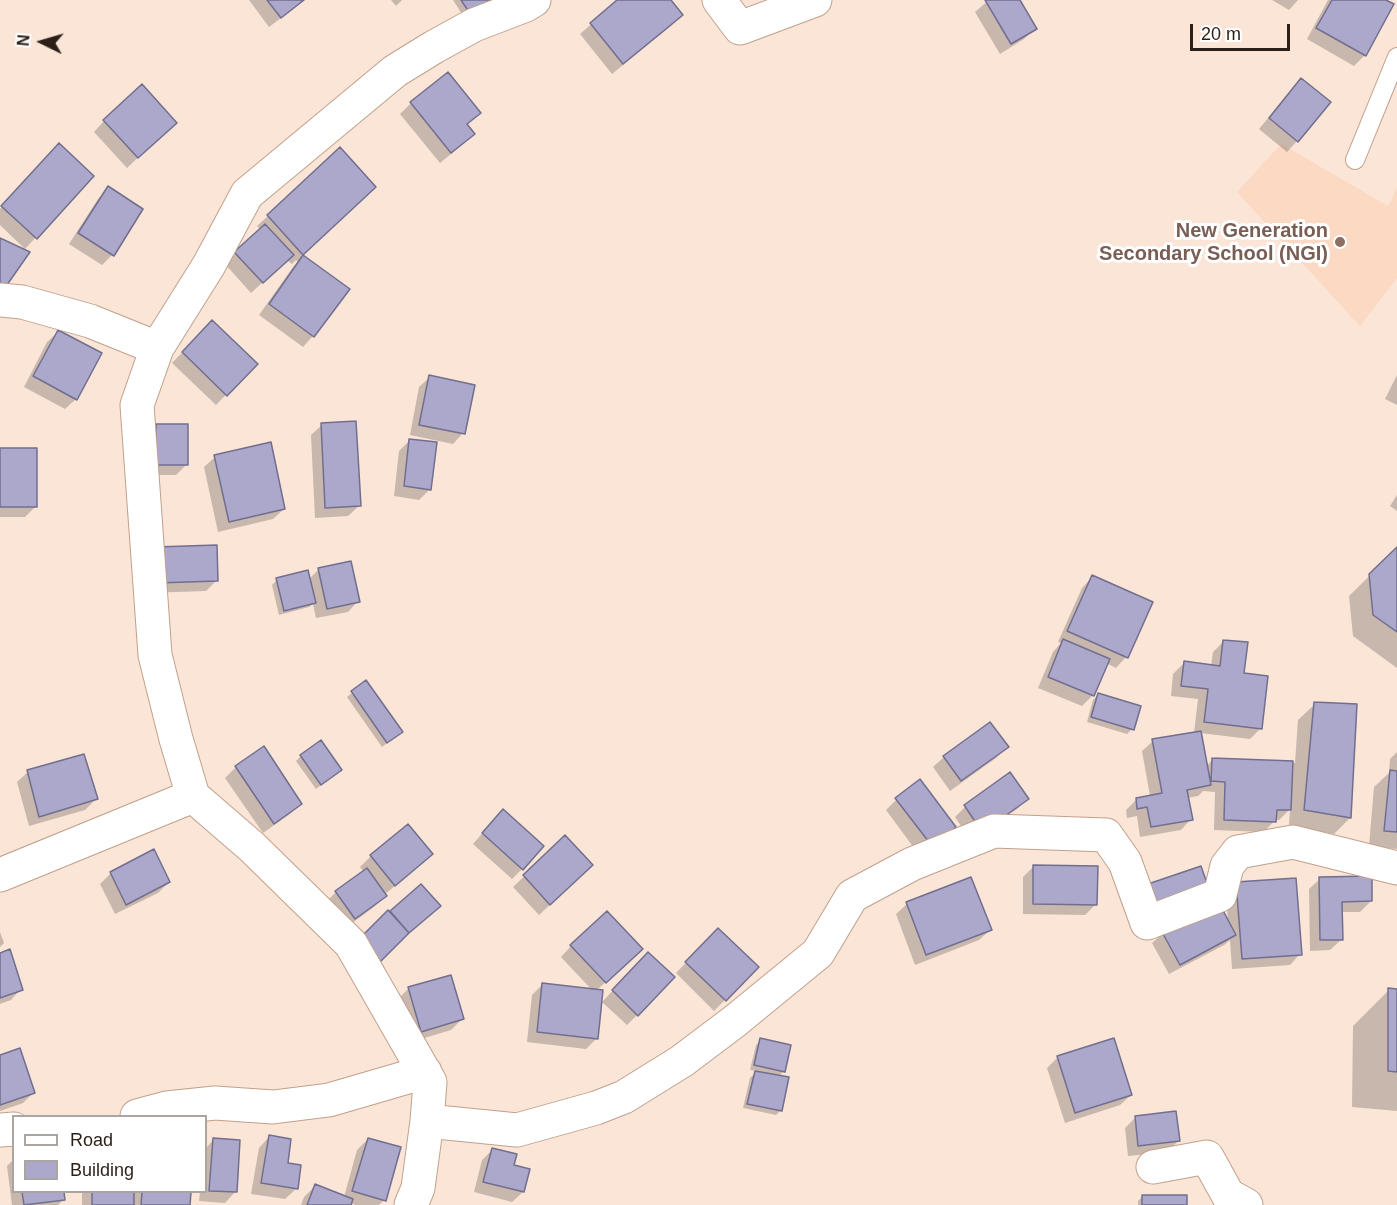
<!DOCTYPE html>
<html>
<head>
<meta charset="utf-8">
<style>
	body { margin:0 }
	#map { position:relative; width:1397px; height:1205px; overflow:hidden; background:#fae5d7; font-family:Arial,sans-serif }
	canvas { display:block }
	.legend { position:absolute; left:12px; top:1115px; width:195px; height:78px; box-sizing:border-box; background:#fff; border:2px solid #aba5a2; margin:0; padding:8px 10px; list-style:none; font-size:18px; color:#2c1f17 }
	.legend li { display:flex; align-items:center; gap:12px; height:30px }
	.legend b { width:30px; border:2px solid #aba5a2 }
	.north { position:absolute; left:12px; top:12px; width:60px; height:60px; -webkit-text-stroke:4px #fff; paint-order:stroke; rotate:275deg; font-size:16px; font-weight:700; line-height:24px; text-align:center; color:#2c1f17 }
	.north::after { content:''; display:block; margin:auto; width:21px; height:27px; background:#2c1f17; clip-path:polygon(50% 0,100% 100%,50% 72%,0 100%) }
	.scale { position:absolute; left:1190px; top:24px; width:100px; height:27px; box-sizing:border-box; border:3px solid #2c1f17; border-top:0; padding-left:8px; font-size:18px; line-height:21px; white-space:nowrap; color:#2c1f17; -webkit-text-stroke:4px #fff; paint-order:stroke }
</style>
</head>
<body>
<div id="map">
<canvas width="1397" height="1205"></canvas>
<ul class="legend">
<li><b style="height:8px;background:#fff"></b>Road</li>
<li><b style="height:16px;background:#aba8cb"></b>Building</li>
</ul>
<div class="north">N</div>
<div class="scale">20 m</div>
</div>
<script>
const context = document.querySelector('canvas').getContext('2d');
context.lineJoin = 'round';
function fillPath(path, color) {
  context.fillStyle = color;
  context.fill(path, 'evenodd');
}
function poly(rows) {
  const path = new Path2D();
  for (const r of rows) {
    path.moveTo(r[0], r[1]);
    for (let i = 2; i < r.length; i += 2) path.lineTo(r[i], r[i + 1]);
  }
  return path;
}
function strokePath(path, color, width, dash) {
  context.strokeStyle = color;
  context.lineWidth = width;
  context.lineCap = dash ? 'butt' : 'round';
  context.setLineDash(dash || []);
  context.stroke(path);
}
function write(font, color, halo, rows, align = 'center') {
  context.font = font + ' Arial,sans-serif';
  context.lineWidth = 6;
  context.setLineDash([]);
  context.textBaseline = 'middle';
  context.strokeStyle = halo;
  context.fillStyle = color;
  for (const [text, x, y, turn = 0] of rows) {
    context.save();
    context.translate(x, y);
    context.rotate((+turn || 0) * Math.PI / 180);
    context.textAlign = isNaN(turn) ? turn : align;
    if (halo) context.strokeText(text, 0, 0);
    context.fillText(text, 0, 0);
    context.restore();
  }
}
fillPath(poly([
	[1281,144,1388,206,1397,188,1397,278,1360,326,1237,192]
]), '#fbd9c3');
fillPath(poly([
	[249,0,305,0,269,27],
	[391,0,402,0,396,6],
	[453,0,492,0,467,22],
	[619,0,669,0,681,15,671,26,612,74,580,34],
	[989,0,1018,0,1035,28,1024,39,1000,54,975,12],
	[1272,0,1298,0,1289,10],
	[1328,0,1383,0,1365,55,1354,66,1307,39],
	[1301,80,1297,141,1287,152,1259,129,1291,90],
	[411,103,479,113,466,126,473,134,462,145,440,163,400,114],
	[104,121,164,133,127,168,94,132],
	[48,156,92,176,25,249,0,225,0,209],
	[108,188,112,255,102,265,69,244,98,199],
	[364,197,301,255,348,289,313,336,303,347,259,315,293,267,298,262,296,260,292,264,287,260,251,293,225,264,261,230,257,226,268,216],
	[212,322,256,364,216,405,172,363],
	[58,332,76,399,65,409,24,387,47,342],
	[1397,375,1397,405,1385,399],
	[430,377,463,433,453,444,410,435,419,387],
	[322,425,359,506,348,516,315,518,311,435],
	[157,426,187,464,176,475,146,475,146,436],
	[410,440,430,489,419,500,394,496,399,451],
	[0,450,36,506,25,517,0,517],
	[215,457,284,509,273,519,218,532,204,467],
	[1397,495,1397,511,1390,506],
	[1397,549,1397,668,1353,636,1349,596],
	[145,559,216,581,206,591,147,593],
	[319,569,358,601,348,612,316,618,313,604,309,607,279,615,272,585,277,580,309,579],
	[1092,577,1126,657,1116,668,1106,663,1093,695,1082,706,1038,688,1053,652,1061,643,1058,642,1082,588],
	[1224,641,1243,674,1261,728,1250,739,1200,733,1206,767,1213,759,1295,763,1298,720,1315,704,1355,706,1350,818,1334,834,1289,826,1290,809,1279,820,1275,820,1264,832,1214,830,1215,792,1203,791,1198,796,1187,798,1191,819,1181,830,1140,837,1137,816,1127,818,1126,810,1137,799,1150,796,1142,751,1153,741,1194,733,1198,699,1171,696,1173,674,1184,663,1211,666,1213,652],
	[366,682,401,732,382,747,347,697],
	[1098,695,1132,729,1127,734,1087,722,1093,700],
	[1007,747,996,758,950,791,933,767,944,757],
	[1397,752,1397,849,1369,846,1374,787,1389,773,1390,759],
	[301,756,335,775,316,789,296,761],
	[236,767,300,804,290,814,263,833,225,778],
	[28,772,96,799,85,810,29,826,17,782],
	[1027,799,1017,809,971,841,955,817,965,807],
	[896,800,954,827,920,856,886,810],
	[492,822,522,869,512,879,473,844],
	[408,826,421,864,384,895,385,896,374,907,344,929,325,903,336,892,364,872,360,867,371,856],
	[565,837,581,876,539,915,513,887],
	[1034,866,1096,904,1085,915,1023,914,1023,877],
	[111,873,169,882,158,893,115,914,100,884],
	[970,879,990,930,979,940,915,965,896,914,907,904],
	[1320,879,1371,901,1360,912,1341,912,1341,940,1330,950,1310,951,1309,889],
	[1237,883,1300,954,1290,965,1232,969,1230,940,1224,945,1169,974,1152,943,1163,933,1228,923,1226,894],
	[718,930,757,967,714,1011,676,973],
	[0,932,4,943,0,947],
	[571,946,630,959,597,990,597,1038,586,1049,527,1042,532,995,543,984,592,990,561,957],
	[0,954,21,989,11,1000,0,1004],
	[637,965,637,1015,627,1025,602,1002],
	[409,988,462,1019,451,1030,411,1042,398,999],
	[1389,990,1397,991,1397,1111,1352,1107,1353,1026],
	[761,1040,784,1071,778,1077,781,1110,776,1115,743,1108,750,1078,757,1071,750,1070,756,1045],
	[0,1056,34,1092,23,1103,0,1111],
	[1058,1057,1131,1095,1120,1105,1065,1123,1047,1068],
	[1136,1117,1178,1141,1168,1152,1128,1156,1125,1128],
	[269,1137,286,1165,296,1189,285,1199,251,1194,259,1148],
	[368,1139,384,1200,379,1205,355,1205,350,1203,350,1205,301,1205,304,1197,315,1186,344,1197,357,1150],
	[213,1140,235,1192,225,1203,199,1201,200,1192,206,1192,206,1148],
	[493,1149,512,1166,523,1192,512,1202,474,1192,482,1160],
	[14,1159,14,1192,63,1192,64,1199,58,1205,12,1205,7,1166],
	[82,1192,190,1192,189,1205,82,1205],
	[1143,1196,1186,1205,1138,1205,1138,1201]
]), '#0003');
const building = poly([
	[267,0,304,0,281,18,267,0],
	[461,0,493,0,473,18,461,0],
	[617,0,671,0,683,15,623,64,590,23,617,0],
	[985,0,1020,0,1037,29,1011,44,985,0],
	[1332,0,1386,0,1394,4,1366,56,1316,28,1332,0],
	[448,72,481,113,467,124,475,134,451,153,410,102,448,72],
	[1301,78,1331,102,1298,142,1269,118,1301,78],
	[142,84,177,123,138,158,103,120,142,84],
	[59,143,94,176,37,239,1,206,59,143],
	[340,147,376,187,303,255,267,215,340,147],
	[108,186,143,209,114,256,78,233,108,186],
	[265,224,294,255,263,283,234,252,265,224],
	[0,238,30,252,2,292,0,291,0,238],
	[303,255,350,289,314,337,269,304,303,255],
	[212,320,258,364,227,396,182,352,212,320],
	[58,330,102,353,77,400,33,376,58,330],
	[429,375,475,385,465,434,419,425,429,375],
	[356,421,361,506,325,508,321,423,356,421],
	[156,424,188,424,188,465,156,465,156,424],
	[409,439,437,442,431,490,404,486,409,439],
	[271,442,285,509,229,522,214,455,271,442],
	[0,448,37,448,37,507,0,507,0,448],
	[217,545,218,581,157,583,155,547,217,545],
	[1397,547,1397,632,1373,615,1369,574,1397,547],
	[351,561,360,602,327,609,318,568,351,561],
	[308,570,316,603,284,611,276,578,308,570],
	[1092,575,1153,602,1128,658,1067,631,1092,575],
	[1063,639,1110,659,1094,696,1048,677,1063,639],
	[1223,640,1248,642,1244,673,1268,676,1262,729,1204,722,1208,689,1181,686,1184,661,1220,666,1223,640],
	[366,680,403,732,387,743,351,691,366,680],
	[1098,693,1141,706,1134,730,1091,717,1098,693],
	[1314,702,1357,704,1351,818,1304,810,1314,702],
	[990,722,1009,747,961,781,943,756,990,722],
	[1201,731,1211,785,1187,790,1193,820,1151,827,1147,807,1137,809,1136,798,1162,793,1152,739,1201,731],
	[321,740,342,770,321,785,300,755,321,740],
	[264,746,302,804,274,824,235,766,264,746],
	[84,754,98,799,39,817,27,770,84,754],
	[1212,758,1293,761,1291,810,1277,810,1276,822,1224,820,1225,782,1211,781,1212,758],
	[1390,770,1397,771,1397,832,1384,831,1390,770],
	[1010,772,1029,799,982,832,964,805,1010,772],
	[920,779,956,827,932,846,895,798,920,779],
	[503,809,544,846,523,870,482,833,503,809],
	[408,824,433,854,395,886,370,855,408,824],
	[565,835,593,865,550,905,523,875,565,835],
	[154,849,170,882,126,905,110,872,154,849],
	[1033,865,1098,866,1097,905,1033,904,1033,865],
	[1201,866,1210,892,1153,910,1145,885,1201,866],
	[367,868,387,896,355,919,335,891,367,868],
	[1372,876,1372,901,1342,902,1343,940,1320,940,1319,877,1372,876],
	[971,877,992,930,926,955,906,902,971,877],
	[1296,878,1302,955,1242,959,1236,882,1296,878],
	[421,884,441,906,409,933,390,911,421,884],
	[1218,901,1236,935,1180,965,1162,932,1218,901],
	[388,910,409,933,379,963,358,940,388,910],
	[607,911,643,949,606,983,570,945,607,911],
	[718,928,759,967,726,1001,685,962,718,928],
	[10,949,23,990,0,998,0,953,10,949],
	[648,952,675,977,638,1016,612,990,648,952],
	[451,975,464,1019,421,1032,408,987,451,975],
	[542,983,603,990,598,1039,537,1032,542,983],
	[1388,988,1397,989,1397,1072,1388,1071,1388,988],
	[760,1038,791,1045,785,1072,754,1065,760,1038],
	[1114,1038,1132,1095,1075,1113,1057,1056,1114,1038],
	[20,1048,35,1093,0,1105,0,1055,20,1048],
	[755,1071,789,1077,782,1111,747,1104,755,1071],
	[1176,1111,1180,1141,1138,1146,1135,1116,1176,1111],
	[269,1135,291,1139,288,1163,301,1165,298,1189,261,1183,269,1135],
	[213,1138,240,1140,237,1192,209,1191,213,1138],
	[368,1138,401,1147,386,1201,352,1191,368,1138],
	[492,1148,517,1154,514,1165,530,1169,524,1192,483,1182,492,1148],
	[315,1184,353,1199,351,1205,307,1205,315,1184],
	[22,1192,64,1192,65,1200,24,1205,22,1192],
	[92,1192,134,1192,134,1205,92,1205,92,1192],
	[142,1192,191,1192,190,1205,141,1205,142,1192],
	[1142,1195,1187,1195,1187,1205,1142,1205,1142,1195]
]);
fillPath(building, '#aba8cb');
strokePath(building, '#726e8e', 1.5);
const service = poly([
	[1355,160,1397,57]
]);
const minor = poly([
	[534,0,526,5,474,25,434,47,395,71,247,194,209,265,157,348,137,405,155,655,176,739,193,796,252,847,351,944,430,1082,427,1121,517,1130,596,1108,624,1097,682,1061,735,1021,818,953,852,896,912,864,994,831,1106,835,1125,862,1147,923,1220,895,1227,866,1238,852,1293,842,1397,868],
	[719,0,740,28,815,0],
	[0,300,22,302,90,321,157,348],
	[0,875,193,796],
	[137,1116,167,1108,215,1103,273,1107,329,1100,425,1072],
	[0,1130,14,1129],
	[1153,1167,1207,1157,1228,1195,1246,1205],
	[411,1205,418,1188,427,1121]
]);
strokePath(service, '#c1a08b', 20);
strokePath(minor, '#c1a08b', 35);
strokePath(service, '#fff', 18);
strokePath(minor, '#fff', 33);
for (const [x, y, r, color] of [
	[1340,242,6,"#8d6e63"]
]) {
  const dot = new Path2D();
  dot.arc(x, y, r, 0, 2 * Math.PI);
  context.fillStyle = color;
  context.fill(dot);
  strokePath(dot, '#fff', 2);
}
write('bold 20px', '#785e54', '#fff', [
	["New Generation",1328,231],
	["Secondary School (NGI)",1328,254]
], 'right');
</script>
</body>
</html>
